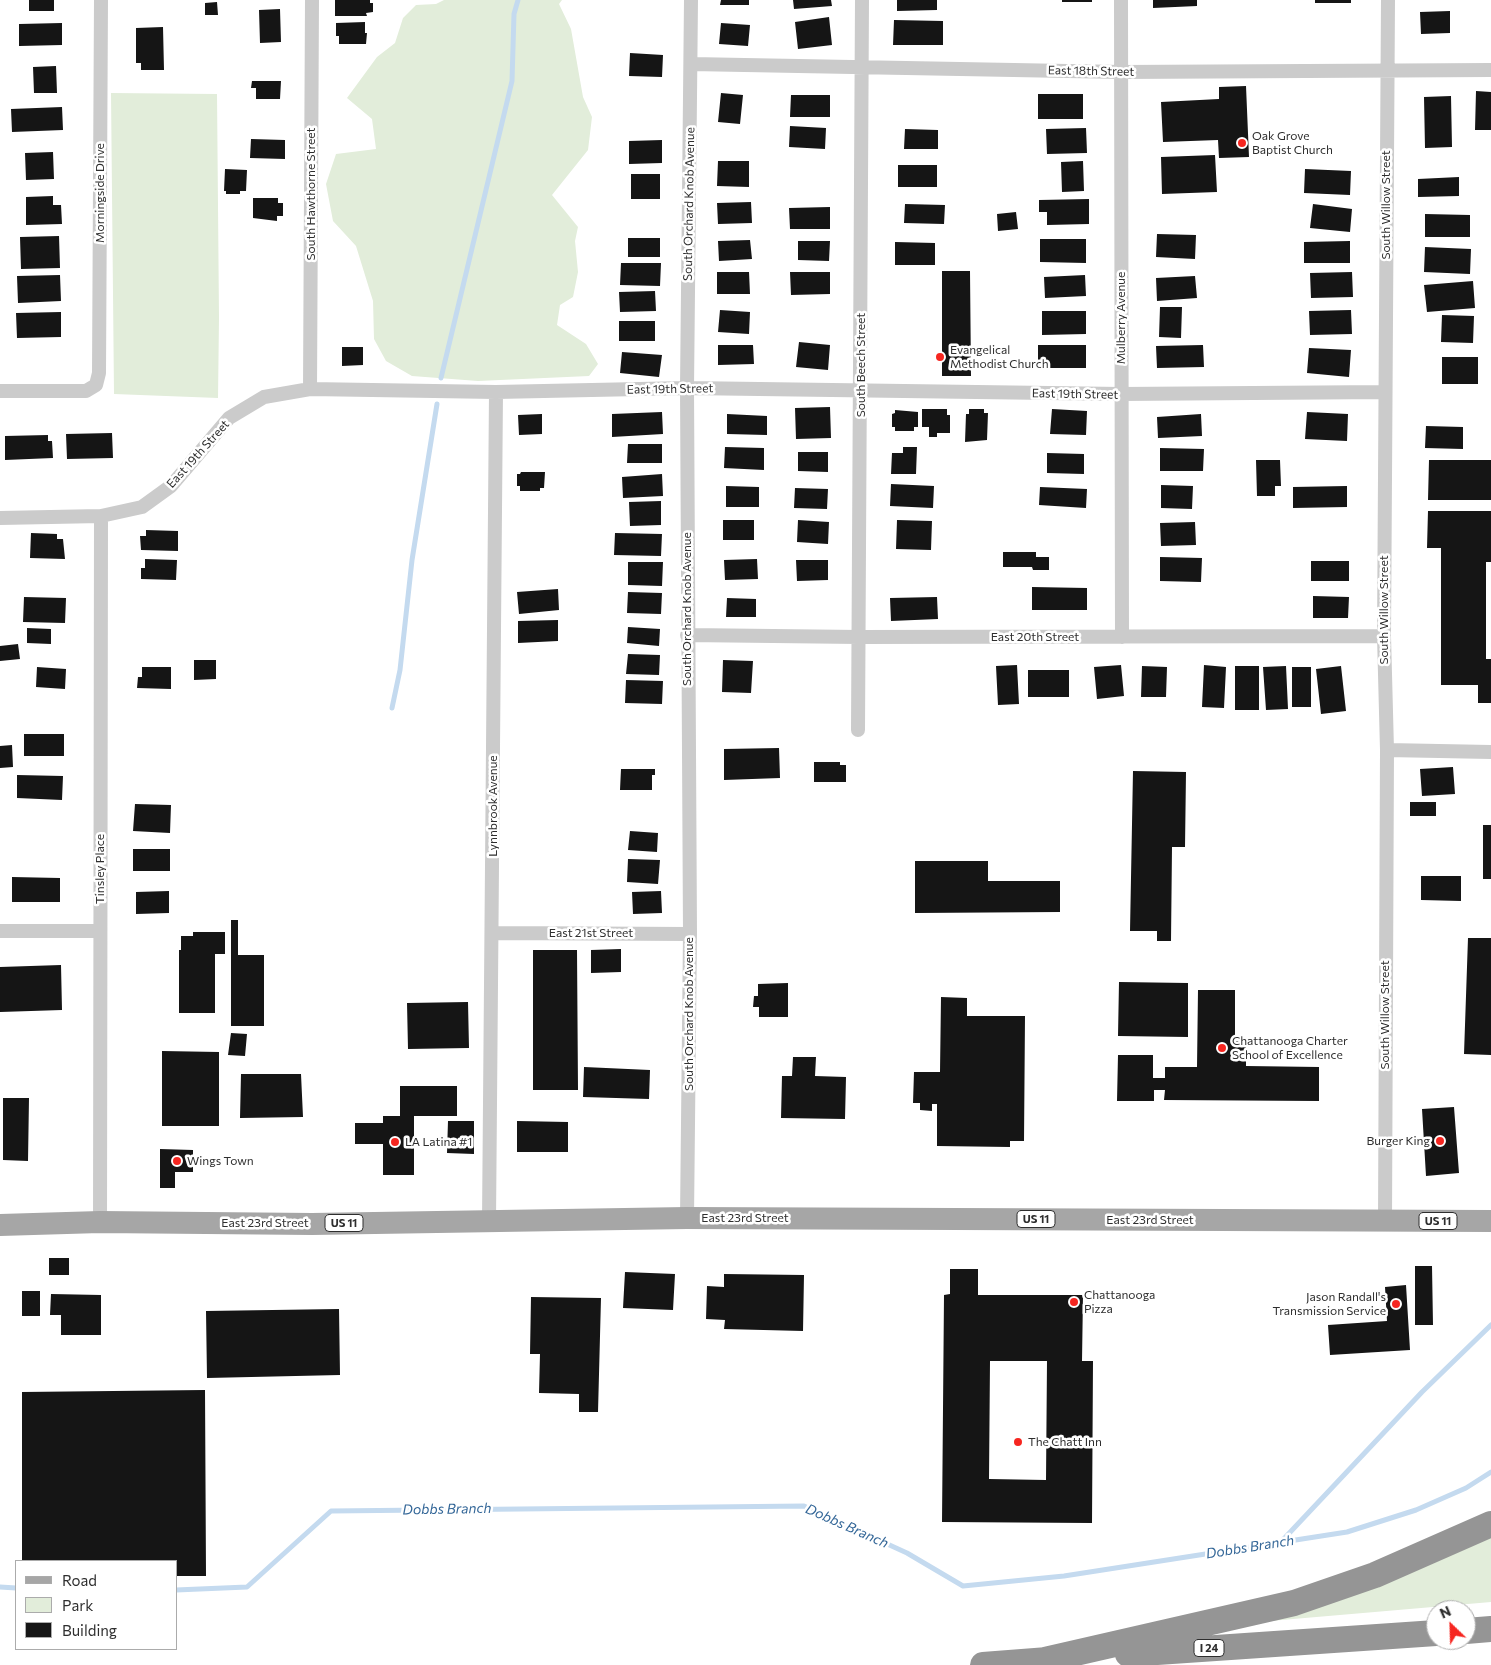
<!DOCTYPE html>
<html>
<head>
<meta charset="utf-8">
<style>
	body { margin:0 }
	#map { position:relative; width:1491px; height:1665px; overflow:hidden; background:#fff; font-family:Commissioner,sans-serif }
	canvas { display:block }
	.legend { position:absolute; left:15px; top:1560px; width:162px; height:90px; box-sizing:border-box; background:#fff; border:1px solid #ababab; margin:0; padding:6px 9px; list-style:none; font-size:15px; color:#2e2e2e }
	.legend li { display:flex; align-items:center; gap:10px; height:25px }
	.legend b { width:25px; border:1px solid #ababab }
	.north { position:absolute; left:1426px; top:1600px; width:50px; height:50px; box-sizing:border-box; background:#fff; border:1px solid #ababab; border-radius:50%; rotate:336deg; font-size:14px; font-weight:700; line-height:20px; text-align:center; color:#2e2e2e }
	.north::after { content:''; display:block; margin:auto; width:18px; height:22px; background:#f62620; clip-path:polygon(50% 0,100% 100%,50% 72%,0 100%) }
</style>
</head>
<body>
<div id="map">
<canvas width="1491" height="1665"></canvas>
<ul class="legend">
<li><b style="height:6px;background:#a6a6a6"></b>Road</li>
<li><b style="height:14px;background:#e2edda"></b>Park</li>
<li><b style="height:14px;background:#151515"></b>Building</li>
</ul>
<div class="north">N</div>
</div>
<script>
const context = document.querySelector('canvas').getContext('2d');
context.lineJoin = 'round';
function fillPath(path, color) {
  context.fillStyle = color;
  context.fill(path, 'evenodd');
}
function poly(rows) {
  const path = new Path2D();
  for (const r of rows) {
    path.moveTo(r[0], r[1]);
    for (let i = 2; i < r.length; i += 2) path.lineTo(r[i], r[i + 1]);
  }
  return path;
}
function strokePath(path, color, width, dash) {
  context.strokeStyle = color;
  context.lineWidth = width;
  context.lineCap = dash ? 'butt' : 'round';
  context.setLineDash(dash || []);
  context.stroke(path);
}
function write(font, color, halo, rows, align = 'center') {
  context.font = font + ' Commissioner,sans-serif';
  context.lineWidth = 5;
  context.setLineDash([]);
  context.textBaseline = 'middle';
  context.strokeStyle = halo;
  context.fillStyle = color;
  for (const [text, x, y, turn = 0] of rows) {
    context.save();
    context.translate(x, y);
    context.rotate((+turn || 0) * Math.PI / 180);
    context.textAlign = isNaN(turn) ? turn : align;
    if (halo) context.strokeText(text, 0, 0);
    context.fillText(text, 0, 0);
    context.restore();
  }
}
fillPath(poly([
	[444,0,562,0,559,4,571,29,583,97,592,117,588,150,552,195,578,227,575,241,578,272,573,297,560,305,557,325,586,344,598,364,589,376,478,381,412,376,386,361,374,339,373,301,356,246,333,221,326,184,336,154,376,149,372,119,347,98,377,57,395,43,403,18,416,5,436,4],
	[111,93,217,94,219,318,218,398,114,394],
	[1491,1534,1491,1602,1270,1621]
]), '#e2edda');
strokePath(poly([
	[441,378,512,81,514,14,518,0],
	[392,708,400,670,412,560,437,404],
	[1279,1544,1422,1392,1491,1325],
	[0,1587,16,1588],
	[176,1590,247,1587,331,1511,804,1506,907,1553,963,1586,1064,1576,1347,1532,1416,1510,1466,1488,1491,1472]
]), '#c4daef', 5);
fillPath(poly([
	[29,0,54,0,54,11,29,11],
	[335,0,370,0,370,3,373,3,373,12,366,13,367,16,335,16],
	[721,0,749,0,749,5,720,5],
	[793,0,831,0,832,6,794,9],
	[897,0,937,0,937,10,897,11],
	[1062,0,1092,0,1092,2,1062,2],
	[1153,0,1197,0,1197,6,1153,8],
	[1315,0,1351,0,1351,3,1315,3],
	[217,2,218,15,205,15,205,3],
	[280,9,281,42,260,43,259,10],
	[1450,11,1450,33,1421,34,1420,12],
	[829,17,832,45,798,49,795,22],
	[894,20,943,21,943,45,893,45],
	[365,22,365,33,367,33,366,44,339,44,339,36,336,36,336,23],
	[62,23,62,45,19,46,19,24],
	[721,23,750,25,748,46,719,44],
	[163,27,164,70,141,70,141,63,136,63,136,28],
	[630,53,663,55,662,77,629,76],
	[56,66,57,93,34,93,33,67],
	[252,81,281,81,280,99,256,99,256,88,251,88],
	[1246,86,1249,157,1219,158,1218,140,1163,142,1161,102,1219,99,1219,87],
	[1476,91,1491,92,1491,130,1475,130],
	[721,93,743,95,740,124,718,122],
	[1038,94,1083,94,1083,119,1038,119],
	[791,95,830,95,830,117,790,117],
	[1451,96,1452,147,1425,148,1424,97],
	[62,107,63,130,12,132,11,109],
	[790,126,826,128,825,149,789,147],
	[1086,128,1087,153,1047,154,1046,129],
	[905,129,938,130,938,149,904,149],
	[251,139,285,140,285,159,250,158],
	[662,140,662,163,629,164,629,141],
	[53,152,54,179,26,180,25,153],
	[1215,155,1217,192,1162,194,1161,157],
	[718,161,749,161,749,187,717,186],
	[1083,161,1084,191,1062,192,1061,162],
	[898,165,937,165,937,187,898,187],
	[225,169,247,170,246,191,240,191,240,194,226,194,226,191,224,191],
	[1305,169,1351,171,1350,195,1304,193],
	[631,174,660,174,660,199,631,199],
	[1459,177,1459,196,1418,197,1418,179],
	[53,196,53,205,61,205,62,224,26,225,26,197],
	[253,198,278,198,278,203,283,203,283,216,277,216,277,221,253,218],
	[1089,199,1089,224,1047,225,1047,212,1039,212,1039,200],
	[751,202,752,223,718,224,717,203],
	[905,204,945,205,944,224,904,223],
	[1313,204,1352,209,1350,232,1310,228],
	[830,207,830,229,790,229,789,208],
	[1016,212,1018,229,998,231,997,214],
	[1425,214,1470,215,1470,237,1425,237],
	[1157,234,1196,235,1195,259,1156,257],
	[59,236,60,268,21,269,20,237],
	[628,238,660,238,660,257,628,257],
	[1040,239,1086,239,1086,263,1040,262],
	[750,240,752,259,719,261,718,241],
	[798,241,830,241,829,261,798,260],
	[1350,241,1350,263,1304,263,1304,242],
	[895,242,935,243,935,265,895,265],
	[1425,247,1471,249,1470,274,1424,272],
	[621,263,661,263,660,286,620,285],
	[942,271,970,271,971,376,942,376],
	[717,272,749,272,750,294,717,294],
	[790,272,830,272,830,294,791,295],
	[1352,272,1353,297,1311,298,1310,273],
	[60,275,61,301,18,303,17,276],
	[1085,275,1086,296,1045,298,1044,277],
	[1195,276,1197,298,1157,301,1156,278],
	[1473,281,1475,308,1427,312,1424,285],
	[655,291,656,311,620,312,619,292],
	[1160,307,1182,307,1181,338,1159,337],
	[720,310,750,312,749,334,718,332],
	[1351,310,1352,334,1310,335,1309,311],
	[1042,311,1086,311,1086,334,1042,335],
	[61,312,61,337,17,338,16,313],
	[1442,315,1474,316,1473,343,1441,342],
	[619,321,655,321,655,341,619,341],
	[799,342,830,345,828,370,796,367],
	[718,345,753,345,754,364,718,365],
	[1038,345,1086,345,1086,368,1038,368],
	[1203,345,1204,367,1157,368,1156,346],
	[342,347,363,347,363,365,342,366],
	[1309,348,1351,350,1349,377,1307,373],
	[622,352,662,355,659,377,620,373],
	[1442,357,1478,357,1478,384,1442,384],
	[830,407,831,438,796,439,795,408],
	[922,409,947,409,947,415,950,415,950,433,937,433,937,437,929,437,929,427,922,427],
	[969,409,984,409,984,413,988,413,987,440,965,442,966,414,969,414],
	[1052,409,1087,411,1086,435,1050,434],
	[895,410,918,412,918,427,914,427,914,431,895,431,895,427,892,427,892,414,895,413],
	[662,412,663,434,612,437,612,414],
	[1307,412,1348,414,1347,441,1305,439],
	[542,414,542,434,519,435,518,415],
	[727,414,767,416,767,435,727,434],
	[1201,414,1202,436,1158,438,1157,417],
	[1426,426,1463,427,1463,449,1425,448],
	[112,433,113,458,67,459,66,434],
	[48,435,48,441,52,441,53,458,5,460,5,436],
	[628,444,662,444,662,463,627,463],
	[725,447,764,448,764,470,724,468],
	[903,447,917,447,916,474,891,474,892,453,903,453],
	[1160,448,1204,449,1203,471,1160,471],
	[798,452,828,452,828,472,798,471],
	[1047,453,1084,454,1084,474,1047,473],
	[1256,460,1280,460,1281,486,1275,486,1275,496,1257,496],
	[1429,460,1491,460,1491,500,1428,500],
	[521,472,545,472,544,488,540,488,540,491,520,491,520,486,517,486,517,474,520,474],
	[662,474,663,496,623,498,622,477],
	[891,484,934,486,933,508,890,506],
	[1161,485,1193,486,1192,509,1161,508],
	[726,486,759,487,759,507,726,507],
	[1347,486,1347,507,1293,508,1293,487],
	[1040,487,1087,489,1086,508,1039,505],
	[795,488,828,489,827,509,794,508],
	[661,501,661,525,630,526,629,502],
	[1428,511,1491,511,1491,562,1486,562,1486,659,1491,659,1491,703,1478,703,1478,685,1441,685,1441,548,1427,548],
	[723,520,754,520,754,540,723,540],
	[798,520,829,522,828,544,797,542],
	[897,520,932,521,931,550,896,549],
	[1195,522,1196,545,1161,546,1160,523],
	[146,530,178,531,178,551,141,550,140,536,146,536],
	[31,533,57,534,57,539,63,539,65,559,30,558],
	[615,533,662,534,661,556,614,555],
	[1003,552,1036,552,1036,557,1049,557,1049,570,1033,570,1032,567,1003,567],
	[1160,557,1202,558,1201,582,1160,581],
	[145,559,177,560,176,580,141,579,141,568,145,568],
	[757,559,758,579,725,580,724,560],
	[796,560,828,560,828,580,797,581],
	[1311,561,1349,561,1349,581,1311,581],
	[628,562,663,562,662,586,628,585],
	[1032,587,1087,588,1087,610,1032,610],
	[558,589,559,610,519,614,517,592],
	[628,592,662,593,661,614,627,613],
	[1313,596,1349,597,1348,618,1313,618],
	[24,597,66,598,65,623,23,622],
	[937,597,938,619,891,621,890,598],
	[727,598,756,599,756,617,726,617],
	[558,620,558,641,518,643,518,621],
	[628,627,660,629,659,646,627,643],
	[27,628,51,629,51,644,27,643],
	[18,644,20,659,0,661,0,646],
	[628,654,660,655,659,675,626,674],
	[194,660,216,660,216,679,194,680],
	[723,660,753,661,751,693,722,692],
	[1017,665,1019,704,998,705,996,666],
	[1121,665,1124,696,1097,699,1094,667],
	[1204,665,1226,667,1224,708,1202,707],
	[1142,666,1167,667,1166,697,1141,697],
	[1235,666,1259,666,1259,710,1235,710],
	[1286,666,1288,709,1266,710,1263,667],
	[1341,666,1346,711,1321,714,1316,669],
	[37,667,66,669,65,689,36,687],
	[142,667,171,667,171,689,137,688,138,677,142,677],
	[1292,667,1311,667,1311,707,1292,707],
	[1028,670,1069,670,1069,697,1028,697],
	[626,680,663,681,662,704,625,703],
	[24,734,64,734,64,756,24,756],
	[12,745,13,767,0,768,0,746],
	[779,748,780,778,724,780,724,749],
	[814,762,840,762,840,765,846,765,846,782,814,782],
	[1453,767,1455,794,1422,796,1420,769],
	[621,769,655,769,655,775,652,775,652,790,620,790],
	[1133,771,1186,772,1185,847,1172,847,1171,941,1157,941,1157,931,1130,931],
	[17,775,63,776,62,800,17,798],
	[1410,802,1436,802,1436,816,1410,816],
	[135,804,171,805,170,833,133,831],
	[1483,825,1491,825,1491,879,1483,879],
	[630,831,658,833,657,852,628,850],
	[133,849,170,849,170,871,133,871],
	[628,859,660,860,658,884,627,882],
	[915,861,988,861,988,881,1060,881,1060,912,915,913],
	[1421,876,1461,876,1461,901,1421,900],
	[12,877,60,878,60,902,12,902],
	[169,891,169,913,136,914,136,892],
	[661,891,662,913,633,914,632,892],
	[231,920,238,920,238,955,264,955,264,1026,231,1026],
	[193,932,225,932,225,954,215,954,215,1013,179,1013,179,950,181,950,181,936,193,936],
	[1468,938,1491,938,1491,1055,1464,1054],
	[621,949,621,972,591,973,591,950],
	[533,950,577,950,578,1090,533,1090],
	[61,965,62,1010,0,1012,0,967],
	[1119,982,1188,983,1188,1037,1118,1036],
	[788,983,788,1017,759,1017,759,1007,753,1007,754,996,758,996,758,984],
	[1198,990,1235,990,1235,1041,1246,1041,1246,1066,1319,1067,1319,1101,1164,1100,1165,1090,1154,1090,1154,1101,1117,1101,1118,1055,1153,1055,1153,1078,1165,1078,1165,1067,1197,1067],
	[941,997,967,998,967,1016,1025,1016,1024,1141,1010,1141,1010,1147,937,1146,937,1104,932,1104,932,1111,920,1110,920,1103,913,1103,914,1072,940,1072],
	[468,1002,469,1048,408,1049,407,1003],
	[231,1033,247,1034,245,1056,228,1055],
	[162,1051,219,1052,219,1126,162,1126],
	[793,1057,816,1057,815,1076,846,1077,845,1119,781,1118,782,1076,792,1076],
	[584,1067,650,1070,649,1099,583,1097],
	[241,1074,301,1074,303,1117,240,1118],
	[400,1086,457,1086,457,1116,414,1116,414,1175,383,1175,383,1144,355,1144,355,1123,383,1123,383,1116,400,1116],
	[3,1098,29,1098,28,1161,3,1160],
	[1454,1107,1459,1173,1426,1176,1422,1109],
	[448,1121,474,1121,474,1154,447,1153],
	[517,1121,568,1122,568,1152,517,1152],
	[160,1149,193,1150,193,1172,175,1172,175,1188,160,1188],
	[49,1258,69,1258,69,1275,49,1275],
	[1415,1266,1432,1266,1433,1325,1415,1325],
	[950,1269,978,1269,978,1295,1083,1295,1082,1361,1093,1361,1092,1523,942,1522,944,1295,950,1294],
	[990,1361,1047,1361,1046,1480,989,1479],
	[625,1272,675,1274,673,1310,623,1308],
	[724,1274,804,1275,803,1331,724,1329,725,1320,706,1319,707,1286,724,1287],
	[1406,1285,1410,1350,1330,1355,1328,1325,1387,1321,1385,1287],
	[22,1291,40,1291,40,1316,22,1316],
	[51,1294,101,1295,101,1335,61,1335,61,1315,50,1315],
	[531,1297,601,1298,598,1412,579,1412,579,1394,539,1393,540,1354,530,1354],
	[339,1309,340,1375,207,1378,206,1311],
	[205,1390,206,1576,176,1576,176,1561,22,1561,22,1392]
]), '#151515');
strokePath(poly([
	[1121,0,1122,637],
	[691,64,1121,72,1491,70],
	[310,389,312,0],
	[0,391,86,391,96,385,99,373,101,0],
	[0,518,101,516,142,507,171,486,229,418,264,397,310,389,496,392,687,388,1121,394,1385,392],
	[687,635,859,637,1384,636],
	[858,730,862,0],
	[1387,750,1491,752],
	[0,931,100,931],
	[492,933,690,934],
	[687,1218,690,934,687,388,691,0],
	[489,1221,496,392],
	[1385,1221,1387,750,1384,636,1388,0],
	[100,1222,101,516]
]), '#cbcbcb', 14);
strokePath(poly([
	[0,1225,100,1222,312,1224,687,1218,1491,1221]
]), '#a6a6a6', 22);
strokePath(poly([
	[1466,1631,1491,1629],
	[1128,1654,1436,1633],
	[1045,1660,1294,1603,1375,1575,1491,1524],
	[983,1665,1061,1659]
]), '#959595', 26);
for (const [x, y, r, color] of [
	[1242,143,5,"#f62620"],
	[940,357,5,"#f62620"],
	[1222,1048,5,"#f62620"],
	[1440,1141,5,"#f62620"],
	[395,1142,5,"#f62620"],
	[177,1161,5,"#f62620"],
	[1074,1302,5,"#f62620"],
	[1396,1304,5,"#f62620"],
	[1018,1442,5,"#f62620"]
]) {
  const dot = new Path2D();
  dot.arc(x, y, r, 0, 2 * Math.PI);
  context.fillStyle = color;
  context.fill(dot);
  strokePath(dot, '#fff', 2);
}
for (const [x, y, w] of [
	[1036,1219,38],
	[1438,1221,38],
	[344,1223,38],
	[1209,1648,30]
]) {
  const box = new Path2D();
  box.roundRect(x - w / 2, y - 8.5, w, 17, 4);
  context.fillStyle = '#fff';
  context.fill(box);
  strokePath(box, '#2e2e2e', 1);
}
write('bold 11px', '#2e2e2e', null, [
	["US 11",1036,1219],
	["US 11",1438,1221],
	["US 11",344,1223],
	["I 24",1209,1648]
]);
write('12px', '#2e2e2e', '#fff', [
	["East 18th Street",1091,71,1],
	["Morningside Drive",100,193,-90],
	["South Hawthorne Street",311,194,-90],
	["South Orchard Knob Avenue",689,204,-89],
	["South Willow Street",1386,205,-90],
	["Mulberry Avenue",1121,318,-90],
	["South Beech Street",861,365,-90],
	["East 19th Street",670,389,-1],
	["East 19th Street",1075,394,1],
	["East 19th Street",198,454,-48],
	["South Orchard Knob Avenue",687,609,-90],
	["South Willow Street",1384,610,-90],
	["East 20th Street",1035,637],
	["Lynnbrook Avenue",493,806,-90],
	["Tinsley Place",100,869,-90],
	["East 21st Street",591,933],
	["South Orchard Knob Avenue",689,1014,-90],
	["South Willow Street",1385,1015,-90],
	["East 23rd Street",745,1218],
	["East 23rd Street",1150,1220],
	["East 23rd Street",265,1223]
]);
write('12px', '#2e2e2e', '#fff', [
	["Oak Grove",1252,136],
	["Baptist Church",1252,150],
	["Evangelical",950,350],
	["Methodist Church",950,364],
	["Chattanooga Charter",1232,1041],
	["School of Excellence",1232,1055],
	["Burger King",1430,1141,"right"],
	["LA Latina #1",405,1142],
	["Wings Town",187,1161],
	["Chattanooga",1084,1295],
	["Pizza",1084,1309],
	["Jason Randall's",1386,1297,"right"],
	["Transmission Service",1386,1311,"right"],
	["The Chatt Inn",1028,1442]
], 'left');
write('italic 14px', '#346798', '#fff', [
	["Dobbs Branch",447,1509,-1],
	["Dobbs Branch",847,1526,24],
	["Dobbs Branch",1250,1547,-9]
]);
</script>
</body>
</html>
